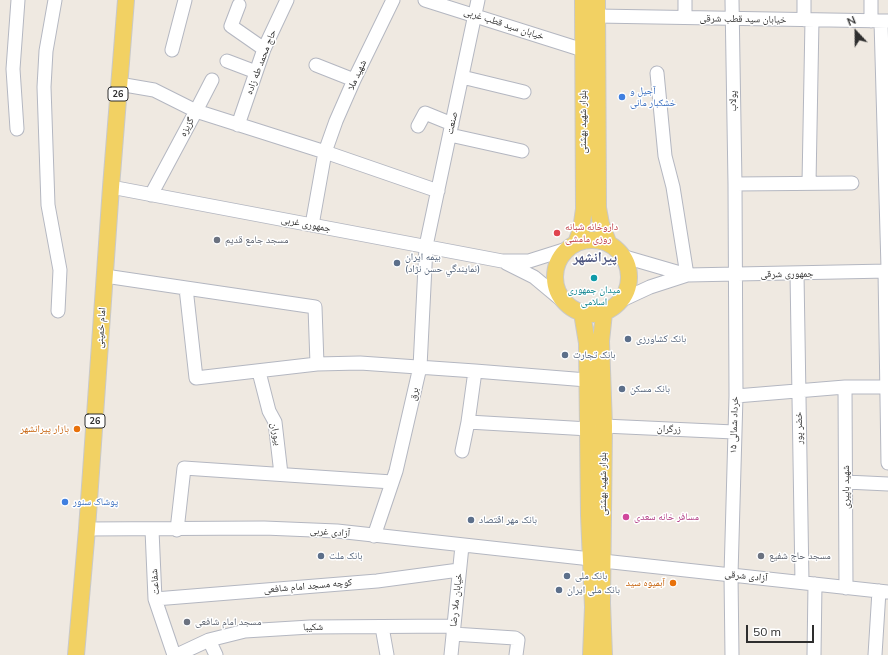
<!DOCTYPE html>
<html>
<head>
<meta charset="utf-8">
<style>
	body { margin:0 }
	#map { position:relative; width:888px; height:655px; overflow:hidden; background:#efe9e1; font-family:Mulish,sans-serif }
	canvas { display:block }
	.north { position:absolute; left:836px; top:12px; width:40px; height:40px; -webkit-text-stroke:3px #fff; paint-order:stroke; rotate:338deg; font-size:11px; font-weight:700; line-height:16px; text-align:center; color:#2e2e2e }
	.north::after { content:''; display:block; margin:auto; width:14px; height:18px; background:#2e2e2e; clip-path:polygon(50% 0,100% 100%,50% 72%,0 100%) }
	.scale { position:absolute; left:746px; top:625px; width:68px; height:18px; box-sizing:border-box; border:2px solid #2e2e2e; border-top:0; padding-left:5px; font-size:12px; line-height:14px; white-space:nowrap; color:#2e2e2e; -webkit-text-stroke:3px #fff; paint-order:stroke }
</style>
</head>
<body>
<div id="map">
<canvas width="888" height="655"></canvas>
<div class="north">N</div>
<div class="scale">50 m</div>
</div>
<script>
const context = document.querySelector('canvas').getContext('2d');
context.lineJoin = 'round';
function poly(rows) {
  const path = new Path2D();
  for (const r of rows) {
    if (r.length === 3) {
      path.moveTo(r[0] + r[2], r[1]);
      path.arc(r[0], r[1], r[2], 0, 2 * Math.PI);
      continue;
    }
    path.moveTo(r[0], r[1]);
    for (let i = 2; i < r.length; i += 2) path.lineTo(r[i], r[i + 1]);
  }
  return path;
}
function strokePath(path, color, width, dash) {
  context.strokeStyle = color;
  context.lineWidth = width;
  context.lineCap = dash ? 'butt' : 'round';
  context.setLineDash(dash || []);
  context.stroke(path);
}
function write(font, color, halo, rows, align = 'center') {
  context.font = font + ' Mulish,"Noto Naskh Arabic",sans-serif';
  context.lineWidth = 3;
  context.setLineDash([]);
  context.textBaseline = 'middle';
  context.strokeStyle = halo;
  context.fillStyle = color;
  for (const [text, x, y, turn = 0] of rows) {
    context.save();
    context.translate(x, y);
    context.rotate((+turn || 0) * Math.PI / 180);
    context.textAlign = isNaN(turn) ? turn : align;
    if (halo) context.strokeText(text, 0, 0);
    context.fillText(text, 0, 0);
    context.restore();
  }
}
const minor = poly([
	[55,0,46,51,44,87,48,205,60,270,58,311],
	[393,0,354,80,336,121,325,152,438,191],
	[425,0,583,50],
	[732,0,735,184,736,396,731,575,732,655],
	[239,5,231,26,264,49],
	[597,16,888,21],
	[685,17,685,0],
	[804,20,804,0],
	[871,21,871,0],
	[881,21,888,268],
	[172,50,185,0],
	[227,61,256,72],
	[316,65,354,80],
	[657,73,665,156,673,187,687,275],
	[462,77,524,92],
	[212,80,196,111,325,152,312,225],
	[119,84,154,90,196,111,151,195],
	[238,125,264,49,287,0],
	[418,126,425,113,452,124],
	[17,129,13,69,18,0],
	[450,135,522,151],
	[809,183,812,20],
	[735,184,852,183],
	[111,187,502,261,529,261,567,249],
	[625,257,687,275,888,271],
	[506,263,534,277,564,302],
	[885,271,888,463],
	[797,274,802,582],
	[105,276,186,288,315,307,317,364,196,378,186,288],
	[622,300,650,287,687,275],
	[317,364,360,363,475,371],
	[259,372,269,411,275,422,281,474],
	[587,380,475,371,468,422,589,429],
	[845,387,846,588],
	[736,396,845,387,888,387],
	[604,426,734,432],
	[462,451,468,422],
	[846,482,888,484],
	[87,529,264,528,337,531,591,559],
	[152,530,155,599,174,655],
	[177,530,184,468,392,482],
	[374,536,396,471,420,367,426,246,478,0],
	[603,561,888,592],
	[155,599,377,581,459,570],
	[382,627,387,655],
	[453,634,515,638,518,640,516,655],
	[209,640,216,655],
	[177,655,209,640,245,631,310,627,454,626],
	[451,655,462,546],
	[814,655,815,584],
	[875,655,879,591]
]);
const major = poly([
	[597,0,598,208,601,224,608,242],
	[592,277,37],
	[576,243,581,230,584,209,583,0],
	[582,313,587,343,589,515,593,607,591,655],
	[76,655,87,529,111,187,126,0],
	[604,655,602,603,604,426,601,341,604,313]
]);
strokePath(minor, '#b4b7c1', 15);
strokePath(major, '#c9c9c9', 18);
strokePath(minor, '#fff', 13);
strokePath(major, '#f2d163', 16);
for (const [x, y, r, color] of [
	[622,97,4,"#3f7fe0"],
	[557,233,4,"#e0444e"],
	[217,240,4,"#6b7280"],
	[397,263,4,"#5c6f8a"],
	[594,278,4,"#0f9aa8"],
	[628,339,4,"#5c6f8a"],
	[565,355,4,"#5c6f8a"],
	[622,389,4,"#5c6f8a"],
	[77,429,4,"#e8710a"],
	[65,502,4,"#3f7fe0"],
	[626,517,4,"#d1479c"],
	[471,520,4,"#5c6f8a"],
	[321,556,4,"#5c6f8a"],
	[761,556,4,"#6b7280"],
	[567,576,4,"#5c6f8a"],
	[673,583,4,"#e8710a"],
	[559,590,4,"#5c6f8a"],
	[187,622,4,"#6b7280"]
]) {
  const dot = new Path2D();
  dot.arc(x, y, r, 0, 2 * Math.PI);
  context.fillStyle = color;
  context.fill(dot);
  strokePath(dot, '#fff', 1.5);
}
for (const [x, y, w] of [
	[118,94,20],
	[95,421,20]
]) {
  const box = new Path2D();
  box.roundRect(x - w / 2, y - 7, w, 14, 3);
  context.fillStyle = '#fff';
  context.fill(box);
  strokePath(box, '#2e2e2e', 1);
}
write('bold 9px', '#2e2e2e', null, [
	["26",118,94],
	["26",95,421]
]);
write('10px', '#2e2e2e', '#fff', [
	["خیابان سید قطب شرقی",743,19,1],
	["خیابان سید قطب غربی",504,24,18],
	["حاج محمد طه زاده",261,62,-69],
	["شهید ملا",357,75,-65],
	["پولاب",733,101,-91],
	["بلوار شهید بهشتی",583,122,-90],
	["صنعت",452,123,-78],
	["گزیزه",187,127,-62],
	["جمهوری غربی",306,224,11],
	["جمهوری شرقی",787,274,-1],
	["امام خمینی",101,328,-86],
	["برق",414,394,-77],
	["۱۵ خرداد شمالی",734,425,-88],
	["خضر پور",799,428,-91],
	["زرگران",669,429,2],
	["بیوران",276,434,80],
	["بلوار شهید بهشتی",603,484,-90],
	["شهید باپیری",846,487,-90],
	["آزادی غربی",330,532,4],
	["آزادی شرقی",746,576,6],
	["شفاعت",155,582,-94],
	["کوچه مسجد امام شافعی",308,586,-5],
	["خیابان ملا رضا",456,600,-84],
	["شکیبا",313,627,-1]
]);
write('10px', '#366cbe', '#fff', [
	["آجیل و",630,91],
	["خشکبار مانی",630,103],
	["پوشاک سنور",73,502]
], 'left');
write('10px', '#be3a42', '#fff', [
	["داروخانه شبانه",565,227],
	["روزی مامشی",565,239]
], 'left');
write('10px', '#5b616d', '#fff', [
	["مسجد جامع قدیم",225,240],
	["مسجد حاج شفیع",769,556],
	["مسجد امام شافعی",195,622]
], 'left');
write('10px', '#4e5e75', '#fff', [
	["بيمه ايران",405,257],
	["(نمايندگي حسن نژاد)",405,269],
	["بانک کشاورزی",636,339],
	["بانک تجارت",573,355],
	["بانک مسکن",630,389],
	["بانک مهر اقتصاد",479,520],
	["بانک ملت",329,556],
	["بانک ملی",575,576],
	["بانک ملی ایران",567,590]
], 'left');
write('10px', '#0d838f', '#fff', [
	["میدان جمهوری",594,290],
	["اسلامی",594,302]
]);
write('10px', '#c56008', '#fff', [
	["بازار پیرانشهر",69,429],
	["آبمیوه سید",665,583]
], 'right');
write('10px', '#b23c85', '#fff', [
	["مسافر خانه سعدی",634,517]
], 'left');
write('bold 14px', '#4d5680', '#fff', [
	["پیرانشهر",595,258]
]);
</script>
</body>
</html>
